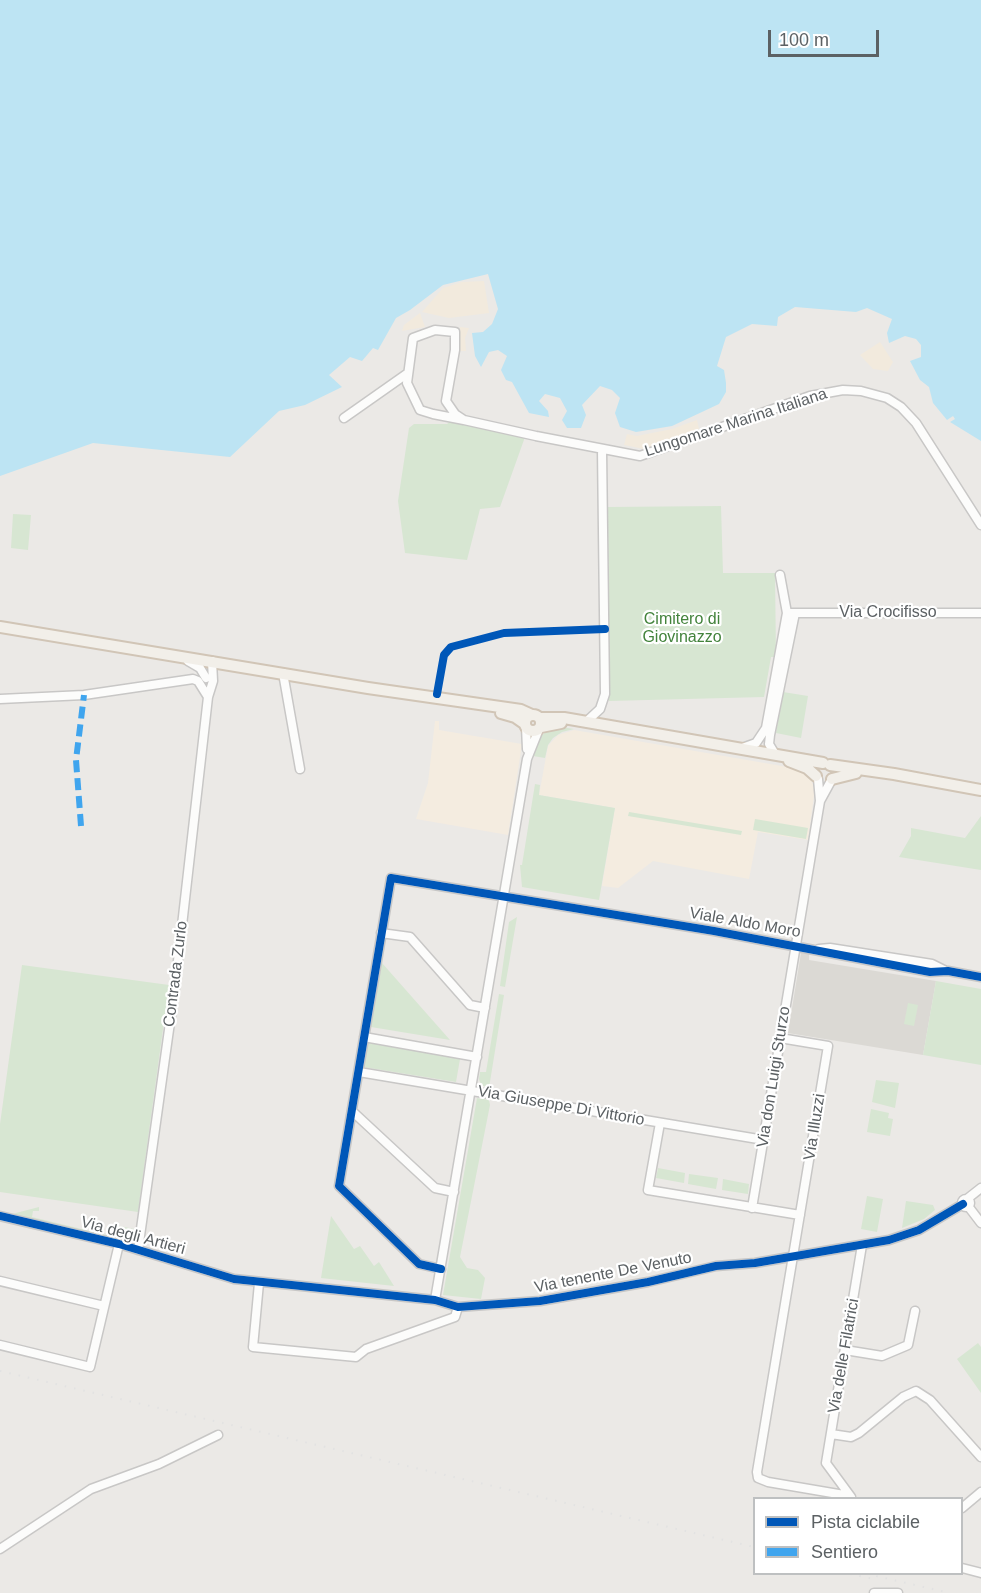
<!DOCTYPE html>
<html>
<head>
<meta charset="utf-8">
<style>
	body { margin:0 }
	#map { position:relative; width:981px; height:1593px; overflow:hidden; background:#ebe9e6; font-family:Helvetica,sans-serif }
	canvas { display:block }
	.legend { position:absolute; left:753px; top:1497px; width:210px; height:78px; box-sizing:border-box; background:#fff; border:2px solid #bec0c1; margin:0; padding:8px 10px; list-style:none; font-size:18px; color:#5c6164 }
	.legend li { display:flex; align-items:center; gap:12px; height:30px }
	.legend b { width:30px; border:2px solid #bec0c1 }
	.scale { position:absolute; left:768px; top:30px; width:111px; height:27px; box-sizing:border-box; border:3px solid #5c6164; border-top:0; padding-left:8px; font-size:18px; line-height:21px; white-space:nowrap; color:#5c6164; -webkit-text-stroke:4px #fff; paint-order:stroke }
</style>
</head>
<body>
<div id="map">
<canvas width="981" height="1593"></canvas>
<ul class="legend">
<li><b style="height:8px;background:#0057b8"></b>Pista ciclabile</li>
<li><b style="height:8px;background:#40a5ee"></b>Sentiero</li>
</ul>
<div class="scale">100 m</div>
</div>
<script>
const context = document.querySelector('canvas').getContext('2d');
context.lineJoin = 'round';
function fillPath(path, color) {
  context.fillStyle = color;
  context.fill(path, 'evenodd');
}
function poly(rows) {
  const path = new Path2D();
  for (const r of rows) {
    if (r.length === 3) {
      path.moveTo(r[0] + r[2], r[1]);
      path.arc(r[0], r[1], r[2], 0, 2 * Math.PI);
      continue;
    }
    path.moveTo(r[0], r[1]);
    for (let i = 2; i < r.length; i += 2) path.lineTo(r[i], r[i + 1]);
  }
  return path;
}
function strokePath(path, color, width, dash) {
  context.strokeStyle = color;
  context.lineWidth = width;
  context.lineCap = dash ? 'butt' : 'round';
  context.setLineDash(dash || []);
  context.stroke(path);
}
function write(font, color, halo, rows, align = 'center') {
  context.font = font + ' Helvetica,sans-serif';
  context.lineWidth = 4.5;
  context.setLineDash([]);
  context.textBaseline = 'middle';
  context.strokeStyle = halo;
  context.fillStyle = color;
  for (const [text, x, y, turn = 0] of rows) {
    context.save();
    context.translate(x, y);
    context.rotate((+turn || 0) * Math.PI / 180);
    context.textAlign = isNaN(turn) ? turn : align;
    if (halo) context.strokeText(text, 0, 0);
    context.fillText(text, 0, 0);
    context.restore();
  }
}
fillPath(poly([
	[435,721,439,721,439,730,522,744,508,835,416,819,428,783],
	[574,730,799,769,808,775,815,788,808,840,758,832,749,879,653,861,618,888,602,886,615,808,539,795,548,746,558,735]
]), '#f4ece0');
fillPath(poly([
	[801,953,809,954,809,960,936,981,923,1055,788,1033]
]), '#dbd9d4');
fillPath(poly([
	[451,421,525,437,500,507,480,509,467,560,405,553,398,501,409,428,414,424,447,424],
	[721,506,723,573,775,573,776,657,771,657,764,697,609,701,608,507],
	[13,514,31,515,28,550,11,548],
	[783,692,808,696,801,738,776,733],
	[561,727,574,729,562,732,553,738,548,745,545,758,533,756,540,737,547,731],
	[535,784,540,785,539,795,615,808,599,900,522,887,520,865,522,865],
	[629,812,742,831,741,835,628,816],
	[981,816,981,870,899,857,911,836,911,828,965,838],
	[755,819,808,828,806,839,753,830],
	[517,917,505,987,500,986,509,922],
	[382,963,450,1040,371,1027],
	[22,965,169,985,138,1212,0,1192,0,1124],
	[936,981,981,989,981,1065,923,1055],
	[499,994,504,995,489,1088,481,1085,479,1079,480,1072,486,1072],
	[908,1003,918,1005,914,1026,904,1024],
	[368,1042,460,1059,456,1082,363,1067],
	[876,1080,899,1083,895,1108,872,1102],
	[477,1098,489,1100,490,1105,460,1257,467,1268,478,1270,485,1278,481,1299,443,1295],
	[871,1109,889,1113,888,1118,893,1119,890,1136,867,1132],
	[658,1168,685,1173,684,1183,656,1178],
	[689,1174,718,1178,716,1189,688,1184],
	[723,1179,749,1184,748,1194,722,1190],
	[867,1196,883,1199,877,1232,861,1229],
	[906,1201,933,1205,935,1210,924,1219,902,1228],
	[39,1207,39,1211,33,1211,32,1217,115,1237,119,1226,134,1229,129,1236,119,1239,12,1214],
	[331,1216,354,1249,360,1246,374,1266,379,1262,394,1286,321,1278],
	[978,1343,981,1347,981,1393,957,1359]
]), '#d7e6d2');
fillPath(poly([
	[484,281,489,313,449,318,422,312,443,288,462,282],
	[420,313,425,327,402,331,404,325],
	[460,327,469,328,465,338,466,351,460,351],
	[880,342,893,362,888,371,873,369,860,355],
	[697,420,699,429,644,449,624,445,627,434,637,436,672,429]
]), '#f2eadd');
fillPath(poly([
	[0,0,981,0,981,441,950,422,955,419,953,416,947,420,933,403,929,387,920,380,910,361,921,357,921,345,916,339,905,336,889,343,887,333,892,319,867,308,856,312,795,307,778,317,777,326,752,324,726,337,717,366,724,370,726,383,726,392,719,404,672,426,636,432,620,427,615,413,620,398,612,390,600,386,582,405,586,415,581,428,567,428,562,420,567,411,560,398,545,394,539,401,548,411,549,417,529,413,512,382,506,380,501,370,507,356,498,350,489,352,481,367,475,356,472,333,483,332,492,324,498,309,488,274,443,285,410,310,396,318,378,350,373,348,362,361,350,357,329,375,342,387,305,405,279,411,230,457,93,443,0,476]
]), '#bde4f3');
const minor = poly([
	[344,418,408,373],
	[464,420,455,414,446,401,455,350,455,332,435,330,413,338,407,383,420,410,433,414,464,420,536,436,640,456,810,396,843,390,861,391,887,398,901,407,916,423,981,525],
	[787,613,981,613],
	[188,661,200,668,206,678],
	[283,673,300,769],
	[0,699,84,695,193,679,198,681,208,697],
	[586,722,600,709,605,694,602,449],
	[526,727,527,749],
	[742,748,756,743,766,728,787,613,780,575],
	[775,754,769,744,770,735,795,613],
	[820,801,832,779],
	[381,933,410,937,470,1005,485,1008],
	[819,949,830,948,932,964,944,970],
	[364,1037,477,1057],
	[780,1038,828,1046,757,1472,758,1478,768,1482,850,1496],
	[359,1072,764,1140],
	[352,1111,435,1188,454,1192],
	[660,1123,648,1190,800,1215],
	[967,1199,981,1188],
	[966,1203,4],
	[968,1206,981,1223],
	[752,1208,820,801,818,779],
	[0,1216,119,1244,234,1279,435,1300,458,1307,540,1301,648,1282,716,1266,755,1263,889,1240,919,1230,963,1204],
	[138,1250,175,987,208,697,213,681,212,661],
	[441,1269,419,1264,339,1186,391,878,714,931,930,972,948,971,981,977],
	[0,1281,104,1306],
	[259,1283,253,1347,356,1357,366,1349,455,1317,458,1307],
	[435,1300,527,759,539,729],
	[0,1345,90,1367,119,1244],
	[845,1350,882,1356,908,1345,915,1311],
	[831,1434,851,1437,859,1433,903,1397,916,1391,930,1400,981,1457],
	[851,1497,826,1463,862,1245],
	[962,1508,981,1492],
	[0,1549,91,1489,159,1464,218,1435],
	[962,1568,981,1573],
	[874,1593,898,1593]
]);
const major = poly([
	[0,627,368,688,521,710,532,715],
	[501,713,515,717,525,724],
	[533,723,8],
	[540,718,564,718,823,763],
	[541,727,561,723],
	[789,761,807,768,816,776],
	[830,765,894,774,981,790],
	[832,779,856,773]
]);
strokePath(minor, '#c8c7c6', 11);
strokePath(major, '#d1c5b6', 14);
strokePath(minor, '#fcfcfb', 8);
strokePath(major, '#f2efe9', 10);
strokePath(poly([
	[0,1371,754,1547],
	[850,1574,874,1579],
	[867,1574,950,1593]
]), '#e2e2e2', 2, [1.5, 8]);
strokePath(poly([
	[81,826,76,760,84,695]
]), '#40a5ee', 6, [12, 6]);
strokePath(poly([
	[437,694,444,655,451,647,504,633,605,629],
	[0,1216,119,1244,234,1279,435,1300,458,1307,540,1301,648,1282,716,1266,755,1263,889,1240,919,1230,963,1204],
	[441,1269,419,1264,339,1186,391,878,714,931,930,972,948,971,981,977]
]), '#0057b8', 8);
write('16px', '#5c6164', '#fff', [
	["Lungomare Marina Italiana",736,423,-18],
	["Via Crocifisso",888,613],
	["Viale Aldo Moro",745,923,10],
	["Contrada Zurlo",176,974,-83],
	["Via don Luigi Sturzo",774,1077,-81],
	["Via Giuseppe Di Vittorio",561,1106,10],
	["Via Illuzzi",815,1127,-81],
	["Via degli Artieri",133,1236,15],
	["Via tenente De Venuto",613,1273,-11],
	["Via delle Filatrici",844,1356,-80]
]);
write('16px', '#43833c', '#fff', [
	["Cimitero di",682,620],
	["Giovinazzo",682,638]
]);
</script>
</body>
</html>
